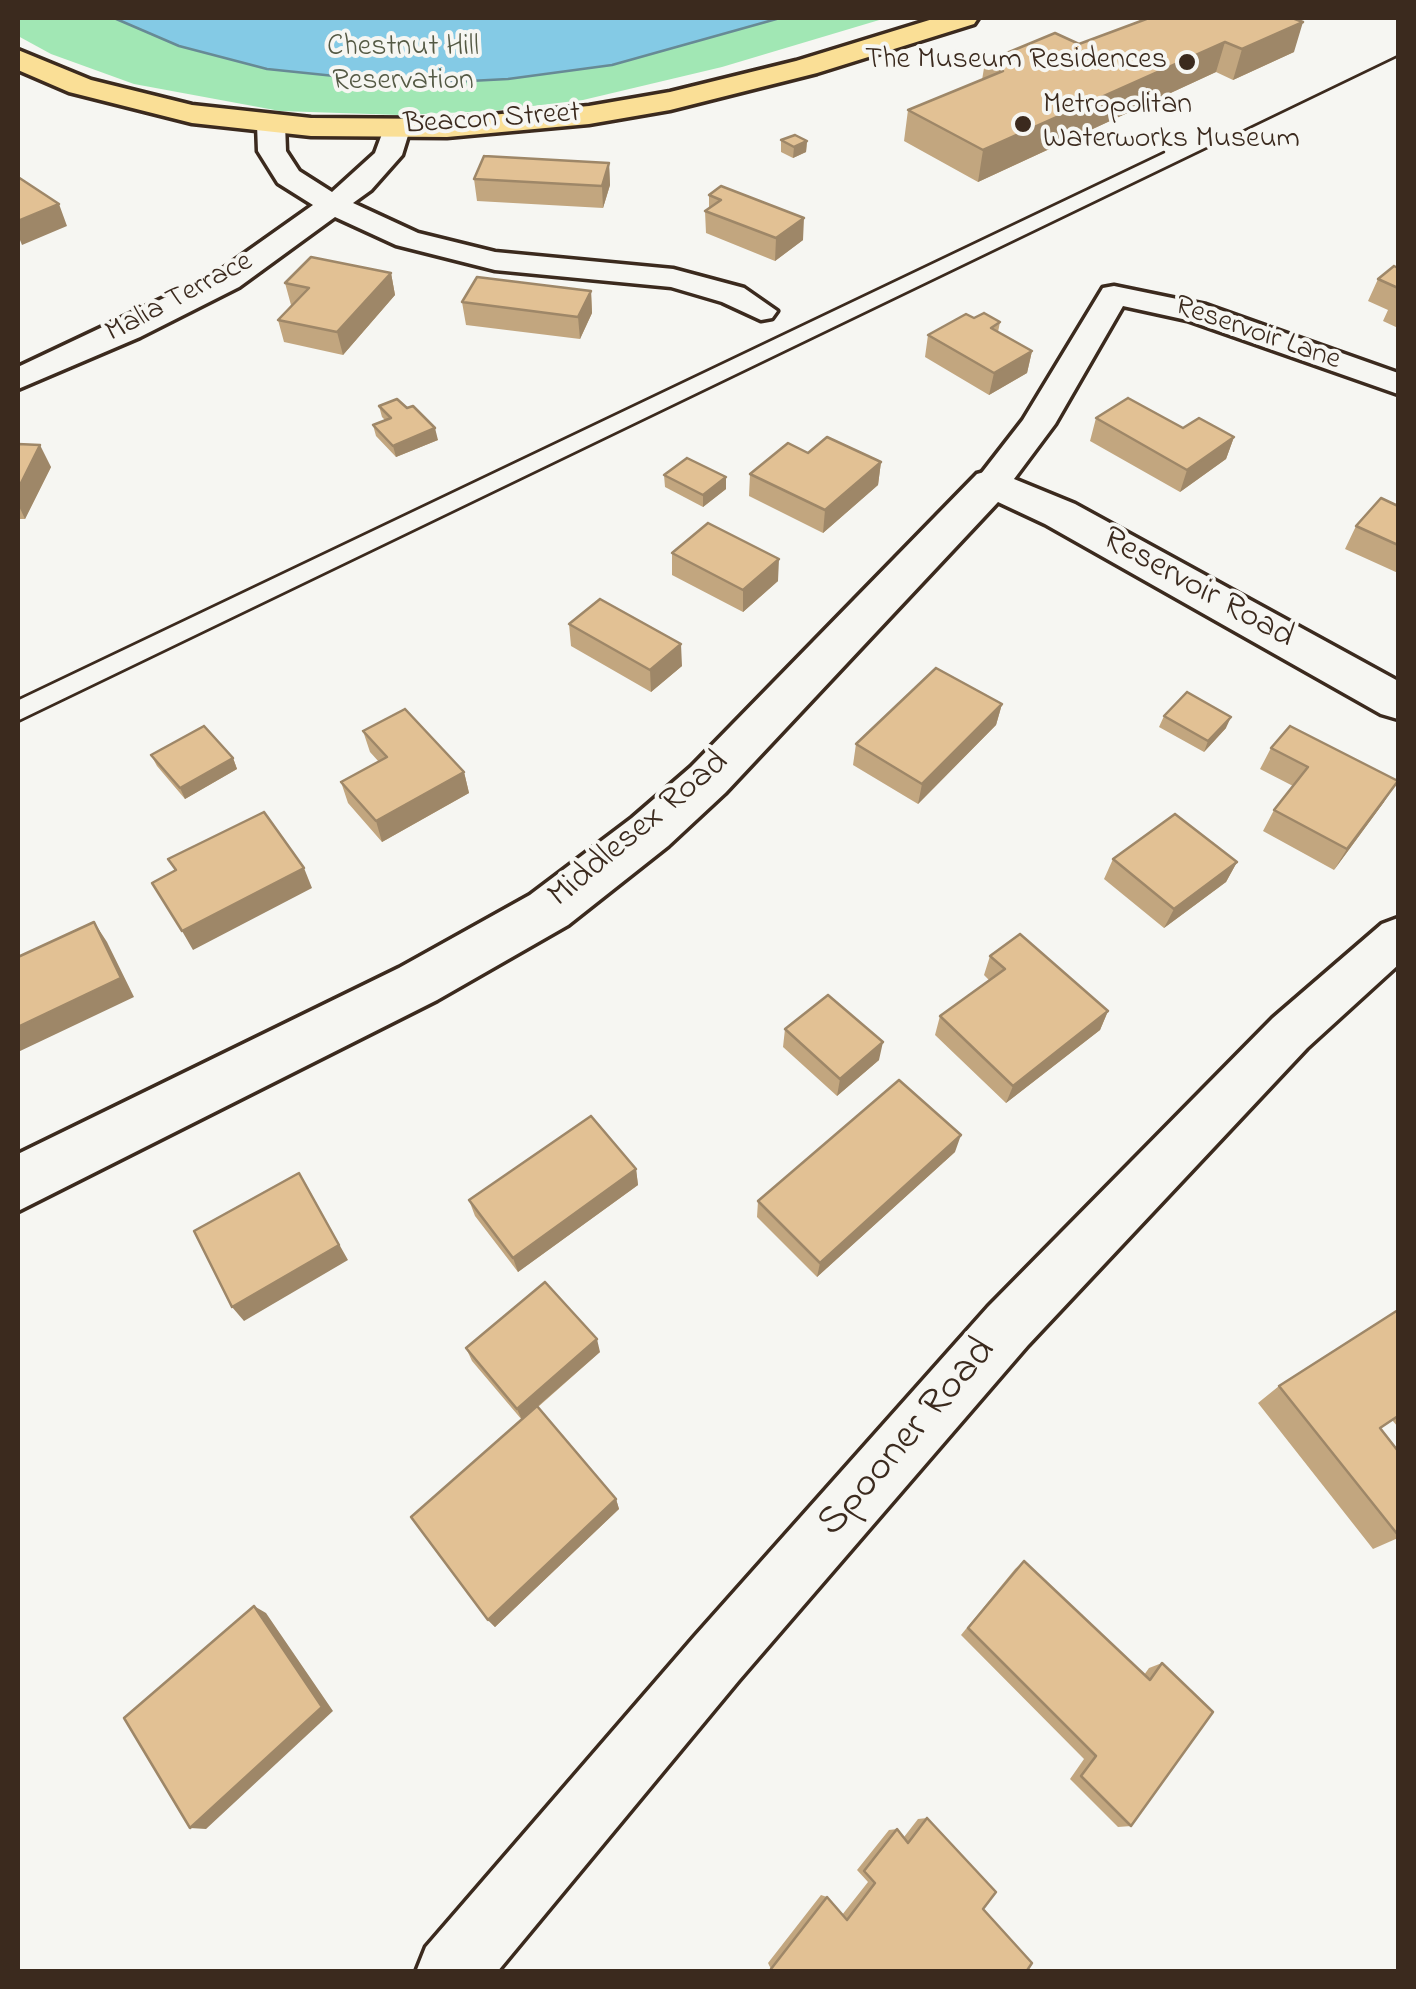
<!DOCTYPE html>
<html>
<head>
<meta charset="utf-8">
<style>
	body { margin:0 }
	#map { position:relative; width:1416px; height:1989px; overflow:hidden; background:#f6f6f2; font-family:"Indie Flower",sans-serif }
	canvas { display:block }
	.frame { position:absolute; inset:0; border:20px solid #3b2a1e; pointer-events:none }
</style>
</head>
<body>
<div id="map">
<canvas width="1416" height="1989"></canvas>
<div class="frame"></div>
</div>
<script>
const context = document.querySelector('canvas').getContext('2d');
context.lineJoin = 'round';
function fillPath(path, color) {
  context.fillStyle = color;
  context.fill(path, 'evenodd');
}
function poly(rows) {
  const path = new Path2D();
  for (const r of rows) {
    path.moveTo(r[0], r[1]);
    for (let i = 2; i < r.length; i += 2) path.lineTo(r[i], r[i + 1]);
  }
  return path;
}
function strokePath(path, color, width, dash) {
  context.strokeStyle = color;
  context.lineWidth = width;
  context.lineCap = dash ? 'butt' : 'round';
  context.setLineDash(dash || []);
  context.stroke(path);
}
function write(font, color, halo, rows, align = 'center') {
  context.font = font + ' "Indie Flower",sans-serif';
  context.lineWidth = 8;
  context.setLineDash([]);
  context.textBaseline = 'middle';
  context.strokeStyle = halo;
  context.fillStyle = color;
  for (const [text, x, y, turn = 0] of rows) {
    context.save();
    context.translate(x, y);
    context.rotate((+turn || 0) * Math.PI / 180);
    context.textAlign = isNaN(turn) ? turn : align;
    if (halo) context.strokeText(text, 0, 0);
    context.fillText(text, 0, 0);
    context.restore();
  }
}
fillPath(poly([
	[18,18,886,18,722,67,583,100,491,111,400,115,280,111,134,84,51,54,18,36]
]), '#a1e7b4');
const water = poly([
	[114,18,780,18,612,65,508,79,412,84,267,69,179,46,114,18]
]);
fillPath(water, '#84cae5');
strokePath(water, '#678a95', 2.5);
const minor = poly([
	[271,116,285,124,286,151,299,171,332,192,375,153,386,123,406,123,410,129,402,155,371,190,353,203,418,233,495,252,673,269,744,288,777,311,772,318,761,320,722,302,671,287,495,270,396,245,335,217,239,287,140,337,18,389,18,367,217,273,313,205,278,183,258,151,257,124,271,116],
	[1114,286,1206,305,1398,373,1398,394,1187,320,1123,306,1055,424,1005,491,992,494,979,491,974,483,1023,420,1103,288,1114,286],
	[1398,918,1398,965,1307,1048,1028,1345,739,1680,497,1972,416,1972,426,1947,695,1636,988,1307,1273,1018,1382,924,1398,918]
]);
const tertiary = poly([
	[992,470,1075,504,1398,681,1398,719,1381,714,1045,524,998,502,725,793,668,846,568,925,437,1000,18,1211,18,1154,399,968,530,895,632,818,691,767,977,474,992,470]
]);
const primary = poly([
	[936,18,978,18,974,24,817,73,670,110,589,124,447,137,311,136,192,123,69,92,18,70,18,50,91,80,192,105,311,118,447,119,589,106,670,92,796,61,936,18]
]);
strokePath(minor, '#3b2a1e', 7);
strokePath(tertiary, '#3b2a1e', 7);
strokePath(primary, '#3b2a1e', 7);
fillPath(minor, '#f6f6f2');
fillPath(tertiary, '#f6f6f2');
fillPath(primary, '#fadf96');
strokePath(poly([
	[18,699,1164,152],
	[18,722,1398,56]
]), '#3b2a1e', 2.5);
fillPath(poly([
	[1149,18,1294,52,1233,80,1216,72,978,182,904,141,908,110,982,80,985,62,1079,44],
	[781,140,807,141,806,152,793,158,781,152],
	[609,163,610,185,603,208,477,201,474,179],
	[721,186,803,240,775,261,706,233,705,211,709,209,709,195],
	[1398,268,1398,328,1383,321,1388,310,1368,301,1378,279],
	[391,273,395,295,343,355,284,342,278,320,291,305,285,283],
	[591,291,592,313,580,339,466,325,462,302],
	[974,318,1000,322,998,332,1032,351,1027,373,989,395,925,357,928,335],
	[379,406,407,408,438,440,396,457,376,436,373,425,385,420,382,417],
	[1096,418,1183,428,1234,437,1226,459,1180,492,1090,441],
	[18,444,51,467,25,519,18,519],
	[808,453,881,462,878,485,823,533,749,496,750,474],
	[664,475,726,477,726,489,703,507,665,487],
	[1398,506,1398,573,1345,549,1356,526],
	[672,553,778,581,743,612,672,575],
	[569,624,682,666,651,692,571,646],
	[1002,704,996,725,918,804,853,765,856,744],
	[1164,716,1226,728,1204,752,1159,727],
	[363,731,464,772,469,793,382,842,348,803,341,782,379,762,370,752],
	[1271,748,1384,802,1334,870,1263,831,1274,810,1293,786,1260,769],
	[151,755,233,758,237,769,185,799,157,766],
	[1113,859,1237,862,1226,882,1164,928,1104,879],
	[990,956,1108,1011,1100,1030,1006,1103,935,1035,940,1016,989,980,984,975],
	[785,1029,879,1060,837,1096,783,1047],
	[955,1152,817,1277,757,1217,758,1201],
	[636,1169,638,1185,518,1272,475,1216,469,1200],
	[1398,1310,1398,1427,1392,1420,1380,1428,1398,1451,1398,1538,1373,1549,1258,1403,1279,1386],
	[466,1348,600,1352,538,1407,616,1499,619,1509,495,1627,488,1620,522,1420,472,1361],
	[1024,1561,1144,1675,1149,1668,1162,1663,1131,1826,1118,1827,1070,1779,1084,1759,961,1635,1015,1569],
	[927,1818,996,1892,771,1969,768,1963,821,1895,827,1897,842,1915,868,1882,857,1870,889,1830,897,1829,904,1837,918,1819]
]), '#c2a67f');
fillPath(poly([
	[1303,22,1294,52,1233,80,1242,49],
	[1225,42,1216,72,978,182,983,150],
	[807,141,806,152,793,158,794,147],
	[609,163,610,185,603,208,602,186],
	[59,204,67,226,22,245,18,235,18,221],
	[804,218,803,240,775,261,776,238],
	[391,273,395,295,343,355,337,332],
	[591,291,592,313,580,339,578,317],
	[1032,351,1027,373,989,395,994,373],
	[435,428,438,440,396,457,393,446],
	[1234,437,1226,459,1180,492,1187,470],
	[40,445,51,467,25,519,18,504,18,489],
	[881,462,878,485,823,533,825,510],
	[726,477,726,489,703,507,703,495],
	[779,559,778,581,743,612,743,590],
	[681,644,682,666,651,692,650,670],
	[1002,704,996,725,918,804,922,784],
	[1231,717,1226,728,1204,752,1208,741],
	[233,758,237,769,185,799,180,788],
	[464,772,469,793,382,842,376,821],
	[1398,781,1384,802,1334,870,1347,849],
	[1237,862,1226,882,1164,928,1174,909],
	[304,868,312,888,193,950,182,931],
	[94,922,107,942,134,997,18,1052,18,1027],
	[1108,1011,1100,1030,1006,1103,1013,1086],
	[883,1042,879,1060,837,1096,840,1079],
	[961,1135,955,1152,817,1277,820,1263],
	[636,1169,638,1185,518,1272,513,1258],
	[299,1173,348,1260,244,1321,232,1307],
	[597,1339,600,1352,522,1420,517,1409],
	[616,1499,619,1509,495,1627,488,1620],
	[254,1606,266,1613,333,1711,206,1829,190,1828]
]), '#9e8768');
const building = poly([
	[1149,18,1292,18,1303,22,1242,49,1225,42,983,150,908,110,1003,71,985,62,1055,33,1079,44,1149,18],
	[795,135,807,141,794,147,781,140,795,135],
	[484,156,609,163,602,186,474,179,484,156],
	[18,177,59,204,18,221,18,177],
	[721,186,804,218,776,238,705,211,721,200,709,195,721,186],
	[311,257,391,273,337,332,278,320,309,288,285,283,311,257],
	[1394,266,1398,268,1398,288,1378,279,1394,266],
	[477,277,591,291,578,317,462,302,477,277],
	[984,313,1000,322,991,328,1032,351,994,373,928,335,966,314,974,318,984,313],
	[1128,398,1183,428,1199,418,1234,437,1187,470,1096,418,1128,398],
	[397,399,407,408,413,406,435,428,393,446,373,425,391,418,379,406,397,399],
	[827,437,881,462,825,510,750,474,788,443,808,453,827,437],
	[18,444,40,445,18,489,18,444],
	[687,458,726,477,703,495,664,475,687,458],
	[1381,498,1398,506,1398,545,1356,526,1381,498],
	[708,523,779,559,743,590,672,553,708,523],
	[600,599,681,644,650,670,569,624,600,599],
	[936,668,1002,704,922,784,856,744,936,668],
	[1187,692,1231,717,1208,741,1164,716,1187,692],
	[405,709,464,772,376,821,341,782,387,757,363,731,405,709],
	[204,726,233,758,180,788,151,755,204,726],
	[1290,726,1398,781,1347,849,1274,810,1308,767,1271,748,1290,726],
	[264,812,304,868,182,931,152,883,176,870,168,859,264,812],
	[1175,814,1237,862,1174,909,1113,859,1175,814],
	[94,922,121,978,18,1027,18,957,94,922],
	[1020,934,1108,1011,1013,1086,940,1016,1005,969,990,956,1020,934],
	[828,995,883,1042,840,1079,785,1029,828,995],
	[899,1080,961,1135,820,1263,758,1201,899,1080],
	[591,1116,636,1169,513,1258,469,1200,591,1116],
	[299,1173,339,1245,232,1307,194,1231,299,1173],
	[545,1282,597,1339,517,1409,466,1348,545,1282],
	[1398,1310,1398,1416,1380,1428,1398,1451,1398,1535,1279,1386,1398,1310],
	[537,1406,616,1499,488,1620,411,1517,537,1406],
	[1024,1561,1150,1680,1162,1663,1213,1712,1131,1826,1081,1776,1096,1756,968,1628,1024,1561],
	[254,1606,322,1707,190,1828,124,1718,254,1606],
	[927,1818,996,1892,983,1909,1032,1963,1026,1972,773,1972,771,1969,827,1897,847,1920,875,1883,864,1871,897,1829,908,1843,927,1818]
]);
fillPath(building, '#e2c194');
strokePath(building, '#9e8768', 2.5);
for (const [x, y, r, color] of [
	[1187,62,10,"#3b2a1e"],
	[1023,124,10,"#3b2a1e"]
]) {
  const dot = new Path2D();
  dot.arc(x, y, r, 0, 2 * Math.PI);
  context.fillStyle = color;
  context.fill(dot);
  strokePath(dot, '#f6f6f2', 4);
}
write('30px', '#545944', '#f6f6f2', [
	["Chestnut Hill",403,49],
	["Reservation",403,83]
]);
write('30px', '#3b2a1e', '#f6f6f2', [
	["The Museum Residences",1167,62],
	["Metropolitan",1043,107,"left"],
	["Waterworks Museum",1043,141,"left"]
], 'right');
write('30px', '#3b2a1e', '#f6f6f2', [
	["Beacon Street",492,121,-4],
	["Malia Terrace",180,299,-28],
	["Reservoir Lane",1257,335,19]
]);
write('35px', '#3b2a1e', '#f6f6f2', [
	["Reservoir Road",1197,590,29],
	["Middlesex Road",640,831,-40]
]);
write('42px', '#3b2a1e', '#f6f6f2', [
	["Spooner Road",909,1439,-49]
]);
</script>
</body>
</html>
